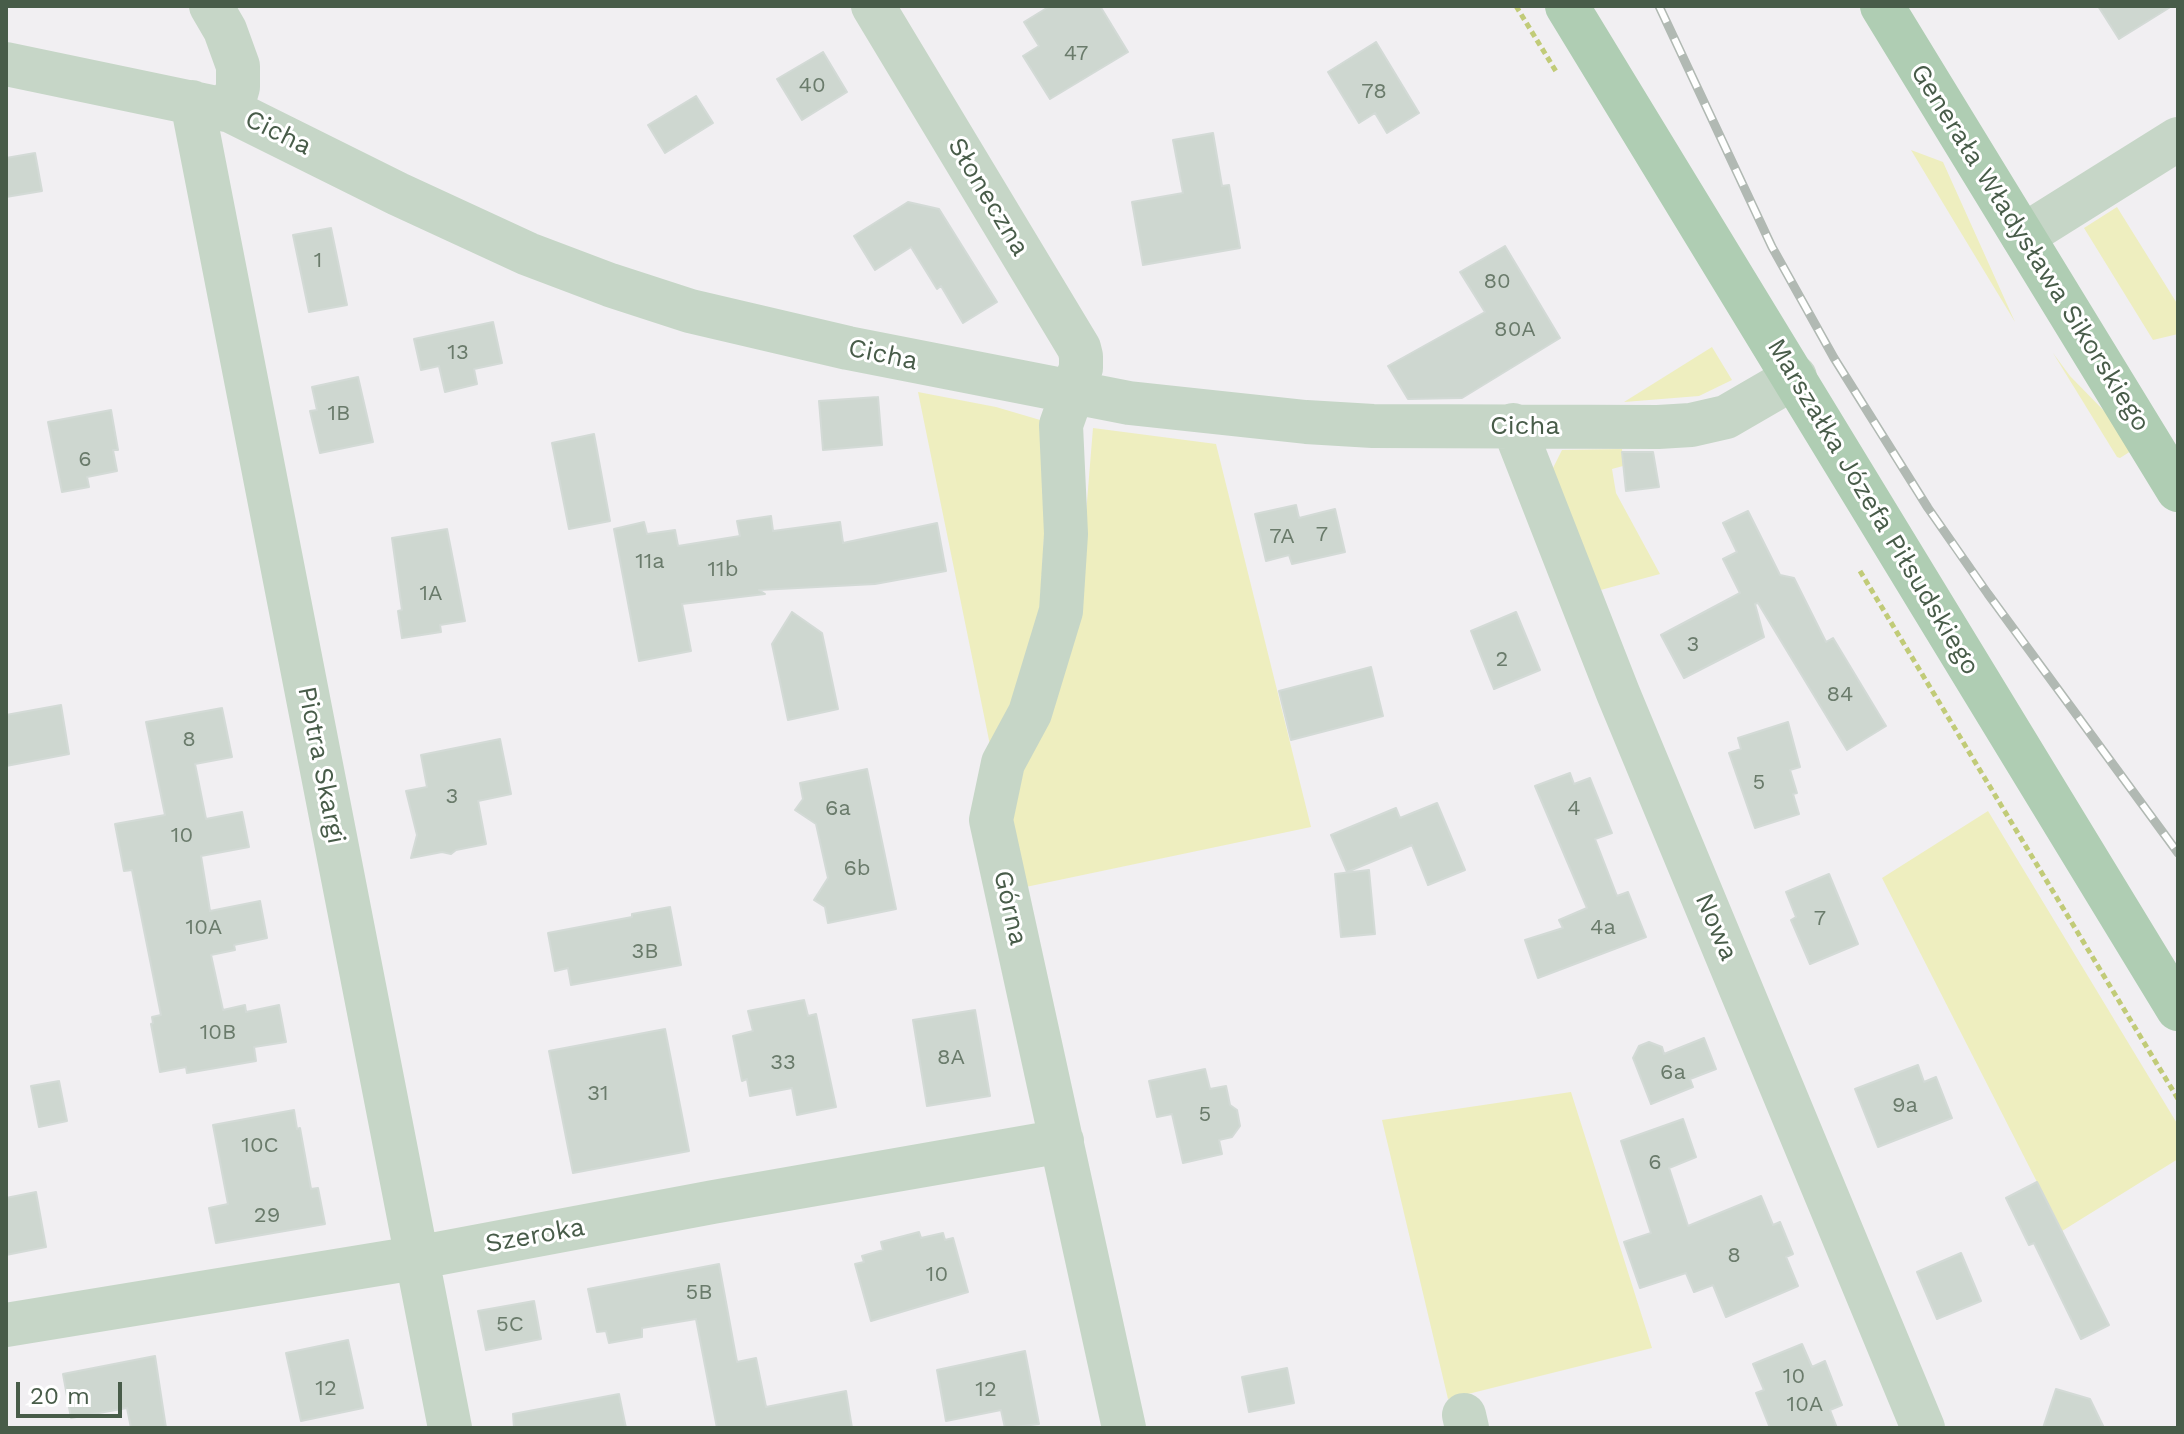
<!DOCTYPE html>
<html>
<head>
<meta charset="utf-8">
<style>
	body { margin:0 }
	#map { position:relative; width:2184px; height:1434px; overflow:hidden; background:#f1eff2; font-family:"Work Sans",sans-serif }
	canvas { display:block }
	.frame { position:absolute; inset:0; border:8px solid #485c49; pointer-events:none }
	.scale { position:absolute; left:16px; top:1382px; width:106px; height:36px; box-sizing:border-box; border:4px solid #485c49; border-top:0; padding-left:10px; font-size:24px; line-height:28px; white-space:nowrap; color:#485c49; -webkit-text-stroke:6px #fff; paint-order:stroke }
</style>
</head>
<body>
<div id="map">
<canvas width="2184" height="1434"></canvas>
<div class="frame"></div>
<div class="scale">20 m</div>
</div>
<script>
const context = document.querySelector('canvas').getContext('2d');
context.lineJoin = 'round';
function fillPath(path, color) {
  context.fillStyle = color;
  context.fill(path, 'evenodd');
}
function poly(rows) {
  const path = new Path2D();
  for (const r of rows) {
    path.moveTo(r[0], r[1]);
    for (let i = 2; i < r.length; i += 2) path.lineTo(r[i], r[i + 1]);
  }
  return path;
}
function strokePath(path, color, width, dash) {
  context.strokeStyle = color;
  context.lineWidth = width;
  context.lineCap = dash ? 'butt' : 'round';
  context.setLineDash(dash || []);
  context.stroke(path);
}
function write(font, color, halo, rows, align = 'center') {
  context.font = font + ' "Work Sans",sans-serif';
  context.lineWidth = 6;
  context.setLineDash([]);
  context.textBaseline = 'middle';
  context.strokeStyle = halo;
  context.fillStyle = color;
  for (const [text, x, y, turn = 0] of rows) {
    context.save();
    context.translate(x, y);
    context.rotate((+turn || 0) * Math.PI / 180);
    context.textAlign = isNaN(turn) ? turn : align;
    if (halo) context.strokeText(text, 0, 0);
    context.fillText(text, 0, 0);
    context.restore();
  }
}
fillPath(poly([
	[1911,150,1943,162,2015,322,1949,213],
	[2117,207,2178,305,2178,334,2153,340,2084,228],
	[1712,347,1732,380,1699,396,1624,402],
	[2053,353,2070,376,2111,418,2131,451,2120,458,2117,457],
	[918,392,996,407,1047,422,1046,502,1038,643,1017,704,990,745],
	[1093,428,1216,444,1311,827,1021,888,1003,805,1084,538],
	[1622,449,1623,466,1612,469,1616,493,1660,574,1597,591,1550,474,1562,450],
	[1988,811,2178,1125,2178,1159,2062,1231,1882,878],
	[1571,1092,1652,1348,1448,1399,1382,1120]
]), '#eeeebf');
const building = poly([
	[1050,6,1100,6,1128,52,1050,99,1023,56,1039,46,1024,22,1050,6],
	[2098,6,2172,6,2119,39,2098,6],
	[1376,42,1419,113,1387,133,1375,113,1359,123,1328,72,1376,42],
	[823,52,847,92,802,120,777,79,823,52],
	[696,96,713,123,665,153,648,125,696,96],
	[1213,133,1222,186,1229,185,1240,248,1143,265,1132,202,1183,193,1173,140,1213,133],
	[35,153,42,191,6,197,6,158,35,153],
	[908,202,939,209,997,302,963,323,941,286,937,289,911,247,875,270,854,236,908,202],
	[331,228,347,305,309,312,293,235,331,228],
	[1505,246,1560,338,1462,398,1408,399,1388,366,1485,312,1460,272,1505,246],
	[493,322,502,363,474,369,477,384,445,392,439,366,421,370,414,339,493,322],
	[358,377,373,442,320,453,310,411,317,410,312,387,358,377],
	[878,397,882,445,823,450,819,401,878,397],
	[111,410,118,450,113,450,117,471,87,477,89,487,62,492,48,422,111,410],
	[594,434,610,521,569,529,552,443,594,434],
	[1622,452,1653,452,1659,487,1626,491,1622,452],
	[1296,505,1299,518,1335,509,1345,552,1292,564,1289,555,1266,561,1255,514,1296,505],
	[1748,511,1780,575,1794,578,1826,642,1833,638,1886,726,1847,750,1758,603,1755,604,1764,637,1684,678,1661,635,1740,593,1723,559,1737,552,1723,523,1748,511],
	[771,516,773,531,840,522,843,543,937,523,946,571,875,584,759,590,765,594,682,604,691,651,639,661,614,529,644,522,647,534,675,530,678,546,740,536,737,521,771,516],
	[447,529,465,621,440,625,441,632,402,638,398,611,402,610,392,538,447,529],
	[792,612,822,633,838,709,788,720,772,644,792,612],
	[1516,612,1540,670,1494,689,1471,631,1516,612],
	[1371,667,1383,716,1291,740,1279,691,1371,667],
	[61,705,69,754,6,766,6,715,61,705],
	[222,708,232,757,195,764,206,819,242,812,249,847,201,856,210,911,260,901,267,938,234,945,235,950,211,955,223,1010,245,1005,246,1012,279,1005,286,1042,254,1047,256,1061,187,1073,186,1067,160,1072,151,1024,153,1023,152,1017,161,1015,132,870,124,871,115,824,165,815,146,722,222,708],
	[1788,722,1800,767,1790,770,1797,793,1793,794,1799,814,1755,828,1729,753,1741,749,1738,738,1788,722],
	[500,739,511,794,478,801,486,844,456,850,451,854,442,852,411,858,417,835,406,791,427,787,421,755,500,739],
	[867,769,896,909,828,923,825,907,814,900,828,878,816,824,795,810,803,799,800,783,867,769],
	[1570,773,1574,784,1590,778,1612,833,1595,839,1617,896,1628,892,1646,937,1538,978,1525,940,1563,928,1559,920,1587,908,1535,786,1570,773],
	[1437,803,1465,870,1428,885,1412,845,1347,872,1331,835,1396,808,1400,818,1437,803],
	[1369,870,1375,934,1341,937,1335,874,1369,870],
	[1829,874,1858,944,1810,964,1791,920,1796,917,1786,892,1829,874],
	[670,907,681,965,571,985,568,968,555,971,548,933,632,917,632,914,670,907],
	[804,1000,808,1016,816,1014,836,1107,797,1115,792,1088,750,1096,747,1079,742,1081,733,1036,753,1031,748,1011,804,1000],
	[975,1010,990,1096,927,1106,913,1020,975,1010],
	[665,1029,689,1151,573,1173,549,1051,665,1029],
	[1704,1038,1716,1069,1690,1079,1693,1087,1651,1104,1633,1058,1639,1046,1649,1042,1662,1047,1664,1054,1704,1038],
	[1918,1065,1924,1082,1936,1077,1952,1118,1878,1147,1855,1089,1918,1065],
	[1205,1069,1210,1089,1226,1086,1230,1105,1237,1110,1240,1126,1232,1137,1219,1140,1222,1154,1183,1163,1172,1114,1157,1117,1149,1081,1205,1069],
	[59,1081,67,1121,39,1127,31,1086,59,1081],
	[294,1110,297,1129,300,1128,311,1189,318,1188,325,1224,216,1243,209,1208,228,1204,213,1125,294,1110],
	[1683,1119,1696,1157,1669,1168,1688,1226,1761,1196,1773,1225,1780,1222,1793,1254,1786,1257,1798,1286,1726,1317,1713,1285,1694,1292,1686,1273,1640,1288,1624,1242,1651,1233,1621,1141,1683,1119],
	[2037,1182,2109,1325,2081,1339,2034,1243,2029,1245,2006,1198,2037,1182],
	[36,1192,46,1247,6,1255,6,1198,36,1192],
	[919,1232,921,1238,943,1233,945,1240,953,1238,968,1292,871,1321,855,1264,864,1262,862,1256,883,1250,881,1242,919,1232],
	[1961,1253,1981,1301,1937,1319,1917,1272,1961,1253],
	[719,1264,737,1362,756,1358,766,1407,846,1391,852,1428,717,1428,696,1319,642,1328,642,1337,609,1343,606,1331,597,1332,588,1289,719,1264],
	[534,1301,541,1339,486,1350,478,1311,534,1301],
	[348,1340,363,1408,301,1421,286,1353,348,1340],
	[1802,1344,1812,1367,1825,1361,1842,1405,1830,1410,1837,1428,1770,1428,1756,1393,1764,1390,1753,1364,1802,1344],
	[1025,1351,1039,1424,1005,1428,1001,1410,946,1421,937,1370,1025,1351],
	[155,1356,166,1428,131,1428,127,1408,71,1418,63,1374,155,1356],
	[1287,1368,1294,1403,1249,1412,1242,1377,1287,1368],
	[2056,1389,2090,1399,2104,1428,2043,1428,2056,1389],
	[619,1394,626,1428,514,1428,513,1414,619,1394]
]);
fillPath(building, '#ced7d0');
strokePath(building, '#d3dad6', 2);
strokePath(poly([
	[1516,6,1557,73],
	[1860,571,2178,1099]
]), '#c1cb78', 5, [6, 4]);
strokePath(poly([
	[211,6,225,30,238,66,238,87,231,111],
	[873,6,1079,348,1081,356,1081,368,1061,425,1066,534,1061,611,1030,713,1003,763,991,820,1124,1428],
	[6,64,231,111,398,194,528,254,610,285,690,311,848,348,1129,403,1306,422,1373,426,1658,427,1691,425,1726,417,1795,377],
	[192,102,450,1428],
	[2023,236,2178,139],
	[1513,425,1618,693,1923,1428],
	[6,1325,415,1258,713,1202,1062,1141],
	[1464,1415,1467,1428]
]), '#c6d6c7', 44);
strokePath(poly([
	[1567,6,2178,1009],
	[1882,6,2178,490]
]), '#afcdb3', 44);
const rail = poly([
	[1659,6,1772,247,1834,358,1928,508,1988,594,2178,853]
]);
strokePath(rail, '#b1b9b3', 9);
strokePath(rail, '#fff', 6, [18]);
write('22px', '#6a7b6b', null, [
	["47",1076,54],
	["40",812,86],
	["78",1374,92],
	["1",318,261],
	["80",1497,282],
	["80A",1515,330],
	["13",458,353],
	["1B",339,414],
	["6",85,460],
	["7",1322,535],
	["7A",1282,537],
	["11a",650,562],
	["11b",723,570],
	["1A",431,594],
	["3",1693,645],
	["2",1502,660],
	["84",1840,695],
	["8",189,740],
	["5",1759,783],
	["3",452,797],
	["6a",838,809],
	["4",1574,809],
	["10",182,836],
	["6b",857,869],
	["7",1820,919],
	["10A",204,928],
	["4a",1603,928],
	["3B",645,952],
	["10B",218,1033],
	["8A",951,1058],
	["33",783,1063],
	["6a",1673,1073],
	["31",598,1094],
	["9a",1905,1106],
	["5",1205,1115],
	["10C",260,1146],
	["6",1655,1163],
	["29",267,1216],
	["8",1734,1256],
	["10",937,1275],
	["5B",699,1293],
	["5C",510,1325],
	["10",1794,1377],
	["12",326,1389],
	["12",986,1390],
	["10A",1805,1405]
]);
write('26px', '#485c49', '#fff', [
	["Cicha",278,133,26],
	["Słoneczna",988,197,59],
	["Generała Władysława Sikorskiego",2030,248,58],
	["Cicha",883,355,12],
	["Cicha",1525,426],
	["Marszałka Józefa Piłsudskiego",1873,507,59],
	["Piotra Skargi",321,765,79],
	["Górna",1010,908,77],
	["Nowa",1716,927,67],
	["Szeroka",535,1236,-10]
]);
</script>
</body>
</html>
